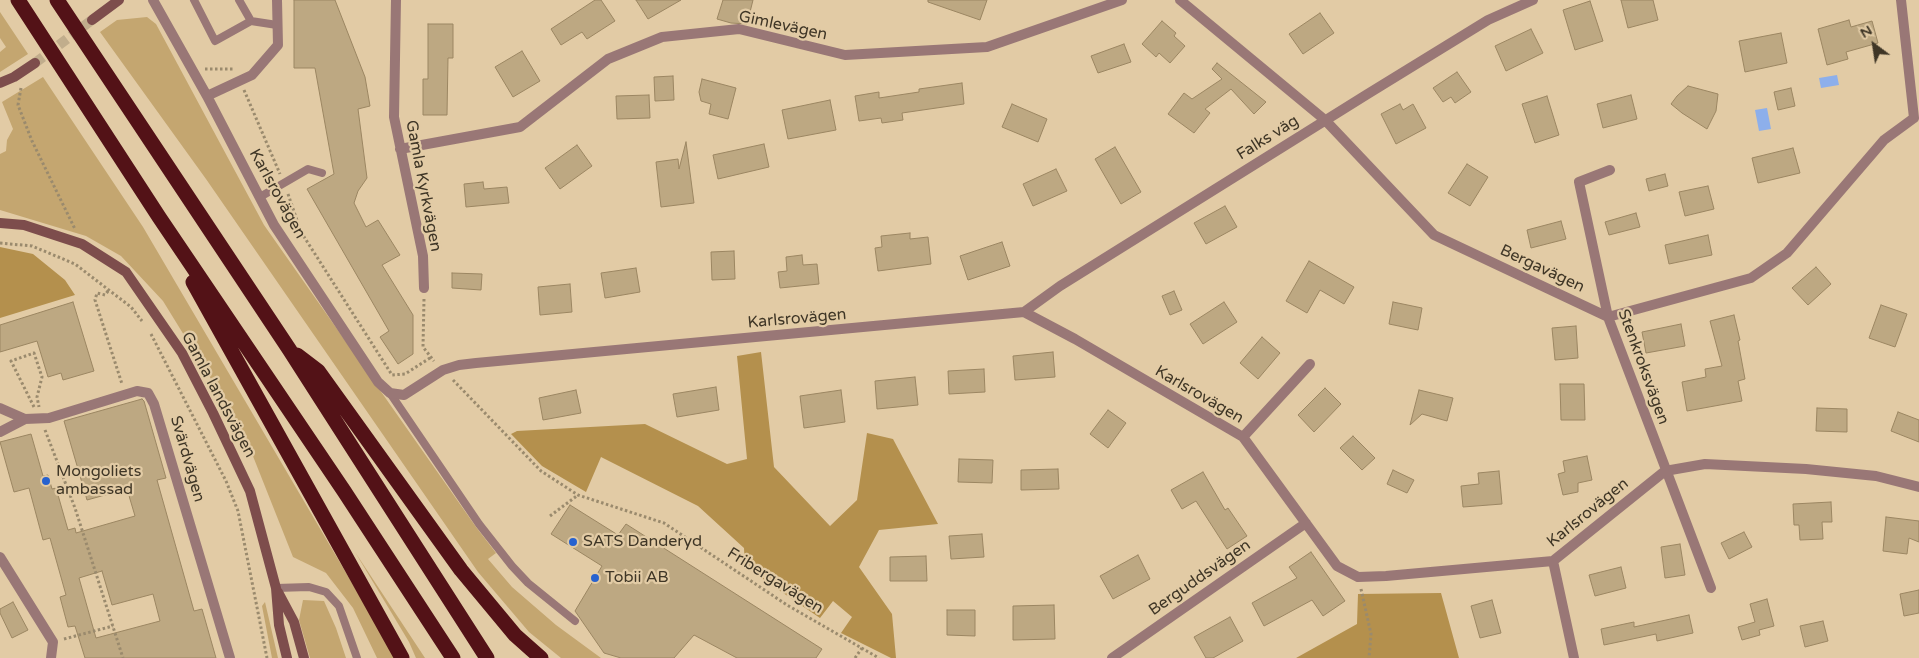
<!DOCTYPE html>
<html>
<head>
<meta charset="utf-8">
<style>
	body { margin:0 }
	#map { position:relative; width:1919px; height:658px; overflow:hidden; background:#e2cba5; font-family:"Varela Round",sans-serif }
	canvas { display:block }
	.north { position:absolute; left:1849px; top:20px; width:50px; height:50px; -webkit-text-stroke:4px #e2cba5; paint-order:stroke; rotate:329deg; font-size:14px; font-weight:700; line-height:20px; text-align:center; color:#3f3626 }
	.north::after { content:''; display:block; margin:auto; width:18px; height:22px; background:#3f3626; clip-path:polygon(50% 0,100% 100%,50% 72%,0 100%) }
</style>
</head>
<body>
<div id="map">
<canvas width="1919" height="658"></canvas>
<div class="north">N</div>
</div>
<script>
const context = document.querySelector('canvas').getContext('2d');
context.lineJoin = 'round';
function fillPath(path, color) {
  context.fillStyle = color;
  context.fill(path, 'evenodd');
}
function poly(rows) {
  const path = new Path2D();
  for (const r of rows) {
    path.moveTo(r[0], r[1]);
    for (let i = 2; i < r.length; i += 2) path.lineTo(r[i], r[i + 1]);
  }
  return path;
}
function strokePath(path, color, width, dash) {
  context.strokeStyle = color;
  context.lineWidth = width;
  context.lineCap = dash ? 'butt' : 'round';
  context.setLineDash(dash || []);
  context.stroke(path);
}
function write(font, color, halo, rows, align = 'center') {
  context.font = font + ' "Varela Round",sans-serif';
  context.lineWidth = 4.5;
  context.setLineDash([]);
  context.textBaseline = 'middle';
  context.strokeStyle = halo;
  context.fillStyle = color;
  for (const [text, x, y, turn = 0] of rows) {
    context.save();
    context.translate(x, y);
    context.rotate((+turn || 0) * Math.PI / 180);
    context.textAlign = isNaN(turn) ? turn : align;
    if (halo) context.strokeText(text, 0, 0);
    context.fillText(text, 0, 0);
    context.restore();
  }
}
fillPath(poly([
	[0,12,28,54,0,72,0,52,6,47,0,38],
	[147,17,156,24,264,225,476,527,496,553,488,559,512,587,556,625,601,658,561,658,529,632,478,572,206,179,100,32,117,20],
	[43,77,143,227,396,658,377,658,353,608,326,573,293,557,243,431,163,301,121,256,86,236,0,210,0,154,6,151,7,140,13,129,2,102],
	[355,552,425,658,416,658,409,642],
	[303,600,324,601,336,628,346,658,310,658,299,620],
	[265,602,278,658,272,658,262,606]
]), '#c4a670');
fillPath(poly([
	[0,247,33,254,65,280,75,295,0,318],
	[761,352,774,467,830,526,857,500,867,433,893,439,938,524,879,530,859,567,892,614,896,658,891,658,841,633,852,617,833,601,820,618,745,567,744,548,698,506,601,457,586,492,542,466,511,434,517,431,645,424,727,464,747,459,737,356],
	[1441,593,1459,658,1296,658,1357,624,1358,594]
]), '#b4904d');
fillPath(poly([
	[1837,75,1839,85,1821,88,1819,78],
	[1767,108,1771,129,1759,131,1755,110]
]), '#8dafeb');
const building = poly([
	[294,0,335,0,365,77,370,106,358,109,367,178,358,191,354,203,366,227,378,220,400,255,382,265,413,315,413,354,398,364,380,337,389,331,307,189,334,174,315,68,294,68,294,0],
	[595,0,601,0,615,21,587,39,582,32,561,45,551,29,595,0],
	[636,0,681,0,648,19,636,0],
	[723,0,753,0,747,24,731,23,717,19,723,0],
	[928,0,987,0,980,20,928,2,928,0],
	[1621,0,1653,0,1658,20,1628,28,1621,0],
	[1590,1,1603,41,1575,50,1563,10,1590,1],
	[1320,13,1334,33,1303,54,1289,34,1320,13],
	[1849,20,1851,27,1872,21,1878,43,1846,52,1848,59,1827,65,1818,29,1849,20],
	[1162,21,1176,33,1174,36,1185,46,1170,63,1159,53,1156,57,1142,44,1162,21],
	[428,24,453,24,453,58,448,58,447,115,423,115,423,79,428,79,428,24],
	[1531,29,1543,53,1506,71,1495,46,1531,29],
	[1781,33,1787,63,1745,72,1739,41,1781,33],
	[1124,44,1131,62,1098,73,1091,56,1124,44],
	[522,51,540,81,513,97,495,67,522,51],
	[1217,63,1266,102,1254,114,1231,89,1205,109,1210,113,1194,133,1168,114,1184,93,1192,99,1222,79,1212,69,1217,63],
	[1457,72,1471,92,1455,103,1451,97,1443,102,1433,88,1457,72],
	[673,76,674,100,655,101,654,77,673,76],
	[702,79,736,88,728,119,709,114,711,104,701,101,699,92,702,79],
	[962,83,964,104,902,113,903,120,882,123,881,118,859,121,855,96,879,92,879,98,919,92,919,89,962,83],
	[1688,86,1718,94,1716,111,1707,129,1682,113,1671,104,1677,96,1688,86],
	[1791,88,1795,106,1778,110,1774,92,1791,88],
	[649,95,650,118,617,119,616,96,649,95],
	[1631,95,1637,119,1603,128,1597,104,1631,95],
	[1547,96,1559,135,1535,143,1522,104,1547,96],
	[830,100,836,130,788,139,782,110,830,100],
	[1012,104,1047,119,1038,142,1002,127,1012,104],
	[1400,104,1403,110,1413,104,1426,128,1396,144,1381,114,1400,104],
	[686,142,694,203,661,207,656,162,678,159,679,169,686,142],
	[764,144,769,167,718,179,713,155,764,144],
	[577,145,592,166,560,189,545,168,577,145],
	[1115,147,1141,192,1121,204,1095,159,1115,147],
	[1793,148,1800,173,1758,183,1752,158,1793,148],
	[1467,164,1488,177,1470,206,1448,193,1467,164],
	[1056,169,1067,191,1033,206,1023,184,1056,169],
	[1665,174,1668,186,1649,191,1646,179,1665,174],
	[483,182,484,189,507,187,509,203,466,207,464,184,483,182],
	[1708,186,1714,209,1685,216,1679,192,1708,186],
	[1225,206,1237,227,1206,244,1194,223,1225,206],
	[1636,213,1640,227,1609,235,1605,222,1636,213],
	[1561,221,1566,239,1531,248,1527,230,1561,221],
	[910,233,910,239,928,237,931,264,878,271,875,248,882,247,881,236,910,233],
	[1708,235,1712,255,1669,264,1665,245,1708,235],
	[1002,242,1010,266,968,280,960,256,1002,242],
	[734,251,735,279,712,280,711,252,734,251],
	[802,255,803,265,817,264,819,284,780,288,778,272,787,271,786,257,802,255],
	[1309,261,1354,287,1344,304,1320,290,1307,313,1286,301,1309,261],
	[1816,267,1831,284,1808,305,1792,288,1816,267],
	[636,268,640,292,605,298,601,273,636,268],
	[452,273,482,274,481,290,452,288,452,273],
	[570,284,572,312,540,315,538,287,570,284],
	[1174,291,1182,310,1170,315,1162,296,1174,291],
	[73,302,94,371,63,380,61,373,48,377,37,341,0,352,0,325,73,302],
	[1224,302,1237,322,1203,344,1190,324,1224,302],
	[1393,302,1422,308,1418,330,1389,324,1393,302],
	[1881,305,1907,314,1895,347,1869,338,1881,305],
	[1734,315,1740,340,1738,341,1745,379,1738,381,1742,401,1687,411,1682,382,1706,377,1705,369,1722,366,1710,321,1734,315],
	[1681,324,1685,346,1646,353,1642,332,1681,324],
	[1576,326,1578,358,1555,360,1552,328,1576,326],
	[1262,337,1280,353,1258,379,1240,363,1262,337],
	[1053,352,1055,377,1015,380,1013,356,1053,352],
	[984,369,985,392,949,394,948,371,984,369],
	[915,377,918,405,877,409,875,381,915,377],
	[1560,384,1584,384,1585,420,1561,420,1560,384],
	[716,387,719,410,677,417,673,394,716,387],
	[1325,388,1341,404,1314,432,1298,415,1325,388],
	[576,390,581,413,543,420,539,398,576,390],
	[841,390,845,422,804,428,800,396,841,390],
	[1419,390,1453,398,1447,421,1422,414,1410,425,1419,390],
	[142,399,144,401,166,478,157,480,194,611,202,609,216,658,85,658,75,626,68,627,60,597,66,595,50,538,43,540,29,488,14,492,0,442,31,434,43,476,48,475,52,489,56,488,68,530,75,528,76,533,135,516,127,489,87,500,64,421,142,399],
	[102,571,112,605,153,594,160,621,96,638,79,578,102,571],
	[1817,408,1847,409,1847,432,1816,431,1817,408],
	[1108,410,1126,423,1108,448,1090,434,1108,410],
	[1898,412,1919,420,1919,442,1891,431,1898,412],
	[1353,436,1375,458,1362,470,1340,448,1353,436],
	[1587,456,1592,480,1578,483,1578,492,1563,495,1558,474,1565,472,1563,461,1587,456],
	[959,459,993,460,992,483,958,482,959,459],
	[1058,469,1059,489,1021,490,1021,470,1058,469],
	[1393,470,1414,480,1407,493,1387,484,1393,470],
	[1499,471,1502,504,1463,507,1461,486,1479,484,1478,473,1499,471],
	[1203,472,1225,510,1228,508,1247,536,1227,549,1196,501,1182,509,1171,490,1203,472],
	[1831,502,1832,522,1822,522,1823,539,1800,540,1799,525,1794,525,1793,504,1831,502],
	[570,505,618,535,626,524,822,649,816,658,737,658,694,635,674,658,621,658,604,653,575,611,602,566,551,534,570,505],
	[1886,517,1919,521,1919,542,1909,538,1907,554,1883,551,1886,517],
	[1744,532,1752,547,1729,559,1721,543,1744,532],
	[982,534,984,557,951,559,949,536,982,534],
	[1680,544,1685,575,1665,578,1661,547,1680,544],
	[1311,552,1345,601,1323,616,1312,600,1264,626,1252,603,1297,578,1289,567,1311,552],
	[1138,555,1150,579,1113,599,1100,576,1138,555],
	[926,556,927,581,890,581,890,557,926,556],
	[1621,567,1626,588,1595,596,1589,575,1621,567],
	[1919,590,1919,613,1904,616,1900,594,1919,590],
	[1767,599,1774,626,1759,630,1760,635,1742,640,1738,627,1755,622,1750,604,1767,599],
	[1492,600,1501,633,1480,638,1471,606,1492,600],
	[13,602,28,630,12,638,0,613,0,609,13,602],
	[1054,605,1055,639,1013,640,1013,606,1054,605],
	[947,610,975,610,975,636,947,635,947,610],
	[1689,615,1693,633,1657,641,1656,634,1604,645,1601,629,1634,622,1634,627,1689,615],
	[1230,617,1243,641,1213,658,1206,658,1194,637,1230,617],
	[1823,621,1828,641,1805,647,1800,626,1823,621]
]);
fillPath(building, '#bda882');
strokePath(building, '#9b8662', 1);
strokePath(poly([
	[35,63,92,20]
]), '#c1ad8c', 10, [10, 5]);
strokePath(poly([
	[205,69,234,69],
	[21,88,18,105,32,141,75,229],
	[244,90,280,174],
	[288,194,301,232,392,375,405,374,430,358],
	[0,243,32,246,75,264,131,307,142,321],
	[108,291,105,295,97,293,95,300,122,384],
	[424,299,423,347,434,361],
	[151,334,226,481,238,511,267,658],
	[453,380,541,471,578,495,664,523,787,605,879,658],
	[34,407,11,361,34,353,42,377,37,397,39,407],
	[45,430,75,508,123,658],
	[550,516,578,495],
	[1361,589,1371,634,1369,658],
	[64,639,113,626],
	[855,658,862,648]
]), '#9a8a6d', 3, [2.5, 2.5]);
strokePath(poly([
	[194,0,215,41,251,21,277,25],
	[239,0,251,21],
	[260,197,308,169,322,173],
	[390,393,479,524,512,566,528,583,575,621],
	[276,588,309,587,326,592,339,606,357,658]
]), '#997776', 8);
strokePath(poly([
	[153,0,207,96,274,225,378,382,390,393,404,395,443,370,459,365,476,363,1024,312,1075,339,1243,437,1337,566,1358,577,1386,576,1553,561,1665,471,1705,464,1806,469,1876,476,1919,487],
	[396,0,394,117,423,256,424,288],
	[1180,0,1325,120,1434,235,1608,317,1751,278,1787,253,1884,140,1914,118],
	[1901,0,1914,118],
	[207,96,252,75,278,45,277,0],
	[400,149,520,127,608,59,662,37,739,29,845,55,987,47,1122,0],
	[1610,170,1579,182,1608,317,1711,588],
	[1024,312,1060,286,1366,95,1488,20,1533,0],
	[0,408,25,419],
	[0,432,25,419,49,418,137,391,148,393,154,404,230,658],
	[1243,437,1310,364],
	[0,557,53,642,51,658],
	[1553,561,1574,658],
	[1112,658,1306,523]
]), '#997776', 10);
strokePath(poly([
	[92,20,119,0],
	[0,83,14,77,35,63],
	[0,223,24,225,82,244,126,272,182,353,213,413,250,491,276,588,279,625,287,658],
	[278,592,294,622,304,658]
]), '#7d4d4c', 10);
strokePath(poly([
	[18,0,159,217,344,491,453,658],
	[57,0,289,349,487,658],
	[193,282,402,658],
	[297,355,318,371,461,570,515,635,541,658]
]), '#531217', 15);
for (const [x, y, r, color] of [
	[46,481,5,"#2762cf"],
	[573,542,5,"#2762cf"],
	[595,578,5,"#2762cf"]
]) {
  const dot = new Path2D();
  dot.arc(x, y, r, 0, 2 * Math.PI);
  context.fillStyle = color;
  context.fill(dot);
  strokePath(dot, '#e2cba5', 2);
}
write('16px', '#3f3626', '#e2cba5', [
	["Gimlevägen",783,26,12],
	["Falks väg",1268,138,-32],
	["Gamla Kyrkvägen",423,186,79],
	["Karlsrovägen",277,194,61],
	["Bergavägen",1542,269,25],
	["Karlsrovägen",797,319,-5],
	["Stenkroksvägen",1643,367,70],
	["Gamla landsvägen",218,395,62],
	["Karlsrovägen",1199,395,30],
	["Svärdvägen",187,459,74],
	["Karlsrovägen",1588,513,-39],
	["Berguddsvägen",1200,578,-35],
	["Fribergavägen",775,581,32]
]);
write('16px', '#3f3626', '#e2cba5', [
	["Mongoliets",56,472],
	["ambassad",56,490],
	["SATS Danderyd",583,542],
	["Tobii AB",605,578]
], 'left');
</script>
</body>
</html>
